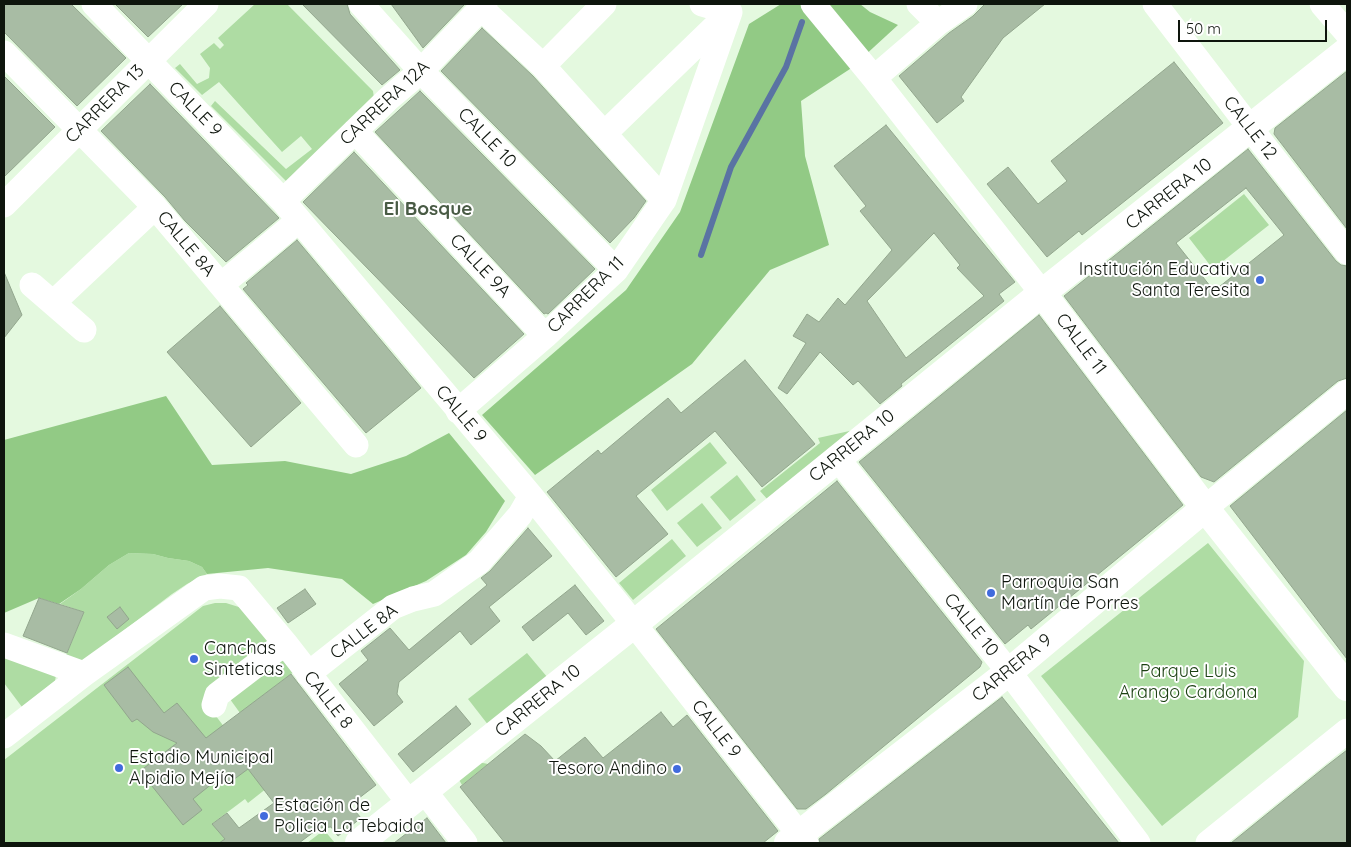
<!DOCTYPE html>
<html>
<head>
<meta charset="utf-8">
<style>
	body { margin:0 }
	#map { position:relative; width:1351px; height:847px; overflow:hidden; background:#e4f9df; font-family:Quicksand,sans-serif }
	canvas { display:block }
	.frame { position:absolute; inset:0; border:5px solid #0e150d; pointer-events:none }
	.scale { position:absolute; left:1178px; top:20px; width:149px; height:22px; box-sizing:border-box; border:2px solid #0e150d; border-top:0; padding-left:6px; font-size:15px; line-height:18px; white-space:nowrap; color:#0e150d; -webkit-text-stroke:4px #fff; paint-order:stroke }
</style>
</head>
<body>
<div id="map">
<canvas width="1351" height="847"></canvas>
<div class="frame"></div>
<div class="scale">50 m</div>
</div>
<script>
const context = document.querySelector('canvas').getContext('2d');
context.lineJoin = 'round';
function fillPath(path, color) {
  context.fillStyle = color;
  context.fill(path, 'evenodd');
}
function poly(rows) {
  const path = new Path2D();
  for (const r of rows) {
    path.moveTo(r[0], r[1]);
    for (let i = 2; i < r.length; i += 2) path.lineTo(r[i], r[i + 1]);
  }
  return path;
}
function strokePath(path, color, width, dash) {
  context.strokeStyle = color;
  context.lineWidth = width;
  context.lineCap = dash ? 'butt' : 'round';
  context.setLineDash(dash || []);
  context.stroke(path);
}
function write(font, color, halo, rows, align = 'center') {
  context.font = font + ' Quicksand,sans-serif';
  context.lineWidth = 4;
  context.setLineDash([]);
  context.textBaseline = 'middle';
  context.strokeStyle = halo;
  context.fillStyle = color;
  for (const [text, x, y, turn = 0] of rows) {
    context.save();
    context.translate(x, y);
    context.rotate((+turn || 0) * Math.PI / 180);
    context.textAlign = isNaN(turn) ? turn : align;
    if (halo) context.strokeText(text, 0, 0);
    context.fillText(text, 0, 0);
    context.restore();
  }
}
fillPath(poly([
	[255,4,287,4,373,91,374,98,288,183,211,106,215,101,286,169,312,149,301,136,282,152,219,82,202,95,175,68,180,64,197,84,209,78,210,68,200,54,214,43,220,49,224,45,218,38],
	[1244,194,1269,225,1213,269,1189,238],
	[854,430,768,500,760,491,820,443,818,438],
	[710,442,727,463,667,511,651,490],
	[737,475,756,500,730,521,710,497],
	[702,503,722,528,697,547,677,523],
	[672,539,686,556,633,600,619,583],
	[1208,543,1304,661,1298,717,1162,826,1041,676],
	[129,553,153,554,168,558,189,561,202,567,207,574,187,584,172,594,81,663,65,658,84,612,60,604,81,589,109,565],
	[215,603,226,603,242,608,272,646,203,699,247,757,281,777,248,803,245,799,213,823,228,843,4,843,4,760,203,606],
	[527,653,548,678,489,726,468,699],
	[4,655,56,675,55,681,22,707,4,683],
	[275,660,287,661,295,671,240,713,227,695],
	[478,762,488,764,462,785,458,778],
	[324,830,335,843,307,843]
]), '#aedca3');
fillPath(poly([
	[781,4,860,4,870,12,898,25,850,69,801,101,805,156,829,245,770,270,692,364,535,475,482,415,626,290,680,212,749,24],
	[166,396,212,465,285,461,351,474,406,456,449,433,505,501,486,532,466,555,426,581,373,604,342,579,268,568,207,574,202,567,189,561,168,558,153,554,129,553,109,565,81,589,59,604,39,598,4,613,4,440]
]), '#92ca85');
strokePath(poly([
	[701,255,731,167,786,67,802,22]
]), '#5a73a3', 6);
const building = poly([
	[4,4,71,4,126,58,77,106,4,32,4,4],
	[115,4,183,4,148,37,115,4],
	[302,4,347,4,350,14,400,70,382,85,302,4],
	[391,4,465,4,423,48,391,4],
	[985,4,1045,4,1003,38,961,97,964,101,937,123,899,76,949,33,973,16,985,4],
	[482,28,533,76,646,201,634,218,610,243,441,71,482,28],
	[1174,62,1223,123,1082,235,1079,231,1047,257,987,184,1008,167,1038,204,1067,181,1051,161,1174,62],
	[1347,71,1347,229,1274,134,1275,128,1347,71],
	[4,76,55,127,4,177,4,76],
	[150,84,279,218,226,262,185,221,165,197,101,131,150,84],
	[420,91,595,269,548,314,546,313,544,314,375,132,420,91],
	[886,125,1015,282,999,294,1004,301,901,384,902,386,880,404,858,381,853,385,820,352,787,394,778,388,806,343,793,336,807,314,819,322,838,298,845,305,892,250,860,211,866,206,834,166,886,125],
	[934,233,960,265,957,268,984,296,906,358,867,301,934,233],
	[1248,149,1336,261,1341,265,1347,266,1347,378,1338,381,1214,482,1201,477,1064,296,1248,149],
	[1246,188,1284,235,1214,291,1176,243,1246,188],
	[354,152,524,334,474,378,303,202,354,152],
	[297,240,421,388,366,433,243,289,248,285,246,283,297,240],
	[4,272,22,315,4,338,4,272],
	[220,306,301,403,251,447,167,352,220,306],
	[1039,315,1183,505,1031,629,1028,625,1005,644,859,462,1039,315],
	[745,360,815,444,762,487,715,431,636,496,668,534,616,577,547,492,598,450,601,454,668,398,681,413,745,360],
	[1347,410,1347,659,1230,506,1347,410],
	[837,481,982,662,980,667,826,794,806,809,797,809,656,629,837,481],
	[528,528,552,556,489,607,500,621,471,645,460,631,399,682,397,694,403,702,374,726,339,684,368,660,361,651,390,628,409,650,487,585,481,578,490,571,528,528],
	[575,585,604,621,586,635,568,613,533,641,522,627,575,585],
	[305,589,316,604,288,623,277,608,305,589],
	[39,598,84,612,67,653,23,636,39,598],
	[120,607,129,619,117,629,107,617,120,607],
	[128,667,164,713,177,703,206,738,291,674,376,785,350,805,361,818,338,836,331,827,319,828,299,843,219,843,225,839,212,824,227,813,239,828,274,803,248,769,229,783,223,775,193,799,202,810,183,825,140,771,177,743,153,732,137,719,132,722,104,685,128,667],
	[1002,697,1119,843,820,843,819,839,1002,697],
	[456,706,471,724,413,772,398,754,456,706],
	[661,712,673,727,687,715,778,831,763,843,505,843,460,787,525,734,541,746,555,761,585,737,603,758,661,712],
	[1347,750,1347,843,1231,843,1325,767,1347,750],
	[427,818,446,843,394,843,420,823,427,818]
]);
fillPath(building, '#a8bca4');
strokePath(building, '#92a68d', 1);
strokePath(poly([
	[94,4,283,201,531,496,634,624,806,843],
	[361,4,421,71,616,270],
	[813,4,874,78,1042,293],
	[919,4,938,23],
	[1155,4,1251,129,1347,252],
	[1322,4,1347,33],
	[481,8,543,66,664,200],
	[4,53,155,207,356,445],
	[543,66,604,4],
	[874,78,938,23,965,4],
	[355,131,545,336],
	[604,134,726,16],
	[283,201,388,99,421,71,485,4],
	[4,205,206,4],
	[32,285,84,330],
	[221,285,298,221],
	[53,303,155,207],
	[458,411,545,336,616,270,664,200,730,12,702,4],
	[837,458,1009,672,1138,843],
	[1205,508,1347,392],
	[4,645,84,674],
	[308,674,393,607,413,599,434,594,479,562,520,515,531,496],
	[214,705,217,695,285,643],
	[4,736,84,674,204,588,220,586,239,588,285,643,410,804],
	[425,792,465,843],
	[1208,843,1347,731]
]), '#fff', 25);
strokePath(poly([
	[1042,293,1205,508,1347,687],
	[359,843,634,624,1042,293,1347,51],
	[788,843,1009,672,1205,508]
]), '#fff', 28);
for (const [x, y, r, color] of [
	[1260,280,5,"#416bdd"],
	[991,593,5,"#416bdd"],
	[194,659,5,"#416bdd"],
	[119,768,5,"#416bdd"],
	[677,769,5,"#416bdd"],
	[264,816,5,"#416bdd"]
]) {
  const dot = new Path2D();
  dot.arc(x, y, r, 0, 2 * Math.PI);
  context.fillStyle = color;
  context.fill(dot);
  strokePath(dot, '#fff', 2);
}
write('18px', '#0e150d', '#fff', [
	["CARRERA 12A",385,103,-43],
	["CARRERA 13",105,104,-45],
	["CALLE 9",195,109,46],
	["CALLE 12",1250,128,52],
	["CALLE 10",487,138,46],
	["CARRERA 10",1169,194,-38],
	["CALLE 8A",186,244,50],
	["CALLE 9A",480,266,47],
	["CARRERA 11",586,295,-45],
	["CALLE 11",1081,344,53],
	["CALLE 9",461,414,50],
	["CARRERA 10",852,446,-39],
	["CALLE 10",971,625,51],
	["CALLE 8A",364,632,-37],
	["CARRERA 9",1012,668,-39],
	["CALLE 8",328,700,52],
	["CARRERA 10",538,701,-39],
	["CALLE 9",716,729,52]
]);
write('18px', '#0e150d', '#fff', [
	["Institución Educativa",1250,270,"right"],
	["Santa Teresita",1250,291,"right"],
	["Parroquia San",1001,583],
	["Martín de Porres",1001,604],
	["Canchas",204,649],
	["Sinteticas",204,670],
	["Estadio Municipal",129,758],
	["Alpidio Mejía",129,779],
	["Tesoro Andino",667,769,"right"],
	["Estación de",274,806],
	["Policia La Tebaida",274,827]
], 'left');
write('18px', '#1c4113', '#fff', [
	["Parque Luis",1188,672],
	["Arango Cardona",1188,693]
]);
write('bold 19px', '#495b45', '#fff', [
	["El Bosque",428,209]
]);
</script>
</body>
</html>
